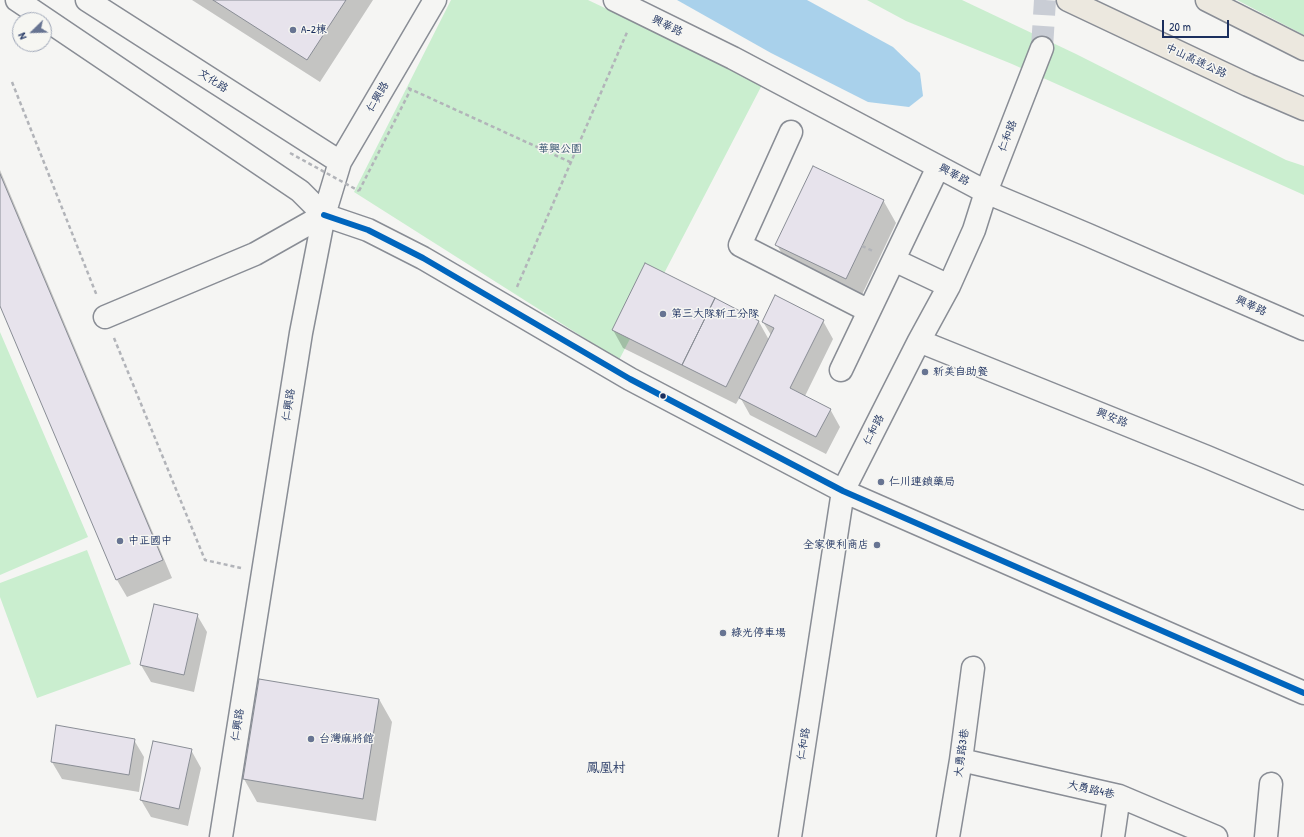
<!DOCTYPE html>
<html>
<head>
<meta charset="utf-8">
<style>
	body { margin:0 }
	#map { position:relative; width:1304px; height:837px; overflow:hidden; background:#f5f5f3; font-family:"Patrick Hand",sans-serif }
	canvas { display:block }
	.north { position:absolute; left:12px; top:12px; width:40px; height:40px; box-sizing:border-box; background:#f6f6f2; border:1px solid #9ea6b7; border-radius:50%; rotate:247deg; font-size:11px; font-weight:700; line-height:16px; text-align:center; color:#1b2f5e }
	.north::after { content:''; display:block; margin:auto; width:14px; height:18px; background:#677492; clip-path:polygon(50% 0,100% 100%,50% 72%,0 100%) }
	.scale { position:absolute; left:1162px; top:20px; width:67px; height:18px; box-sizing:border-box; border:2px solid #1b2f5e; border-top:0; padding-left:5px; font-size:12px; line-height:14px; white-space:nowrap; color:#1b2f5e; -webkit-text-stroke:3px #f6f6f2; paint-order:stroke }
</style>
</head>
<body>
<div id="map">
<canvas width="1304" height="837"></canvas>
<div class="north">N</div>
<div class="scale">20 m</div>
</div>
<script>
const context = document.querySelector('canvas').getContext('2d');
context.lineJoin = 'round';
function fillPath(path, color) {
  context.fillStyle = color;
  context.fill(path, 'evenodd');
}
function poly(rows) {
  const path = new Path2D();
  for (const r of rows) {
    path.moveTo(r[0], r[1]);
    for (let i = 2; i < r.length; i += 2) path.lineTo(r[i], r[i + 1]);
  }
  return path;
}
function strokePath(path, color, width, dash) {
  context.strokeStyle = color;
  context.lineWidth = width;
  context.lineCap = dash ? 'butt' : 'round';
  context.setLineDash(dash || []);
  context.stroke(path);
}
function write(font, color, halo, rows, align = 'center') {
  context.font = font + ' "Patrick Hand","LXGW WenKai TC",sans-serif';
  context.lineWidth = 3;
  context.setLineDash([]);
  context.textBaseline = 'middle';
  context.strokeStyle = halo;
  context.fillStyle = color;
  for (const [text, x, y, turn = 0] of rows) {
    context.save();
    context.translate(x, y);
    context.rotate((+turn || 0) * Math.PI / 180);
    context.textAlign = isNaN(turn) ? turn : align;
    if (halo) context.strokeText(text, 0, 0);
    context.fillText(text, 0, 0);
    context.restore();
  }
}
fillPath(poly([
	[451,0,588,0,763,83,619,360,354,192],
	[867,0,962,0,1076,54,1286,160,1304,166,1304,195,1012,64,906,21],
	[1237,0,1304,0,1304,35],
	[0,332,88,537,0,575],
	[87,550,131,664,37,698,0,597,0,583]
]), '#caeecf');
fillPath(poly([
	[677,0,807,0,893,47,920,73,923,96,909,107,868,102,771,53]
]), '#a9d1eb');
fillPath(poly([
	[192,0,373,0,320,82],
	[0,170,172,578,127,597,117,580,0,303],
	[883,200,896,223,859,301,790,268,777,245],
	[645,265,759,322,769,340,771,335,763,322,823,321,833,339,805,396,830,409,840,427,826,454,750,415,740,397,736,404,623,348,613,330],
	[197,615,207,632,194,692,151,682,141,665],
	[260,680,379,699,392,722,376,821,257,802,244,779],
	[134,740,144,757,139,792,62,779,52,762],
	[191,750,201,768,188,826,151,817,141,800]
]), '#0003');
const building = poly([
	[213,0,346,0,307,60,213,0],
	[813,166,884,200,846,279,775,245,813,166],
	[0,174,163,560,116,580,0,306,0,174],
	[645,263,715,298,682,365,612,330,645,263],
	[775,295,824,320,790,388,831,409,816,437,739,398,774,328,762,322,775,295],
	[715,298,759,321,726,387,682,365,715,298],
	[154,604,198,614,184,675,140,665,154,604],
	[259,679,379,699,363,799,243,779,259,679],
	[56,725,135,739,129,775,51,762,56,725],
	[153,741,192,749,179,809,140,800,153,741]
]);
fillPath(building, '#e7e3ec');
strokePath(building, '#898d95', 1);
strokePath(poly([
	[1042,48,1045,0]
]), '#c9cdd5', 22, [22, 11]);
const minor = poly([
	[17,0,300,191,324,215,368,230,423,258,630,379,843,491,1304,693],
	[87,0,340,162],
	[615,0,733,58,986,192,1088,235,1304,329],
	[791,132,740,245,869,311],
	[894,260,949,286],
	[105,317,255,254,324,215],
	[919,341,1207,457,1304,498],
	[841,370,938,167],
	[961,760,1119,796,1216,837],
	[221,837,301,333,324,215,340,162,435,0],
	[790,837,843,491,919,341,949,286,974,230,986,192,1042,48],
	[948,837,961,760,973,668],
	[1113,837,1119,796],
	[1266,837,1271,784]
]);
const highway = poly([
	[1068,0,1248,85,1304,109],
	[1207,0,1304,49]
]);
strokePath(minor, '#898d95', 25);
strokePath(highway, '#898d95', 25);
strokePath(poly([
	[12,82,97,296],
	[408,88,570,162],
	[359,191,411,89],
	[862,246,873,251],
	[517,287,628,30],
	[114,338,205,560,241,568]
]), '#b2b4b9', 2.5, [4, 3]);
strokePath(minor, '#f5f5f3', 22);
strokePath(highway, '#ece8df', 22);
strokePath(poly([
	[290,153,359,191]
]), '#b2b4b9', 2.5, [4, 3]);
strokePath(poly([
	[324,215,368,230,423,258,630,379,843,491,1304,693]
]), '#0065bd', 6);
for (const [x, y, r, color] of [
	[293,30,4,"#677492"],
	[663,314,4,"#677492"],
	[925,372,4,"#677492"],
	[663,396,3.5,"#1b2f5e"],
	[881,482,4,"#677492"],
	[120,541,4,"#677492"],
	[877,545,4,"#677492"],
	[723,633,4,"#677492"],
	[311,739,4,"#677492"]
]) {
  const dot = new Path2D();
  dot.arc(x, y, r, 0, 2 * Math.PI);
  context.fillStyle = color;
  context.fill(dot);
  strokePath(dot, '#f6f6f2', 1.5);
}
write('11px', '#1b2f5e', '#f6f6f2', [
	["興華路",667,26,26],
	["中山高速公路",1196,61,25],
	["文化路",213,81,33],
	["仁興路",378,97,-59],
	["仁和路",1008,136,-69],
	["興華路",954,175,28],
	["興華路",1251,306,24],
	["仁興路",289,405,-81],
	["興安路",1112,418,22],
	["仁和路",874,430,-63],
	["仁興路",238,725,-81],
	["仁和路",804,744,-81],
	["大勇路3巷",962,753,-82],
	["大勇路4巷",1091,790,13]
]);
write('11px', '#1b2f5e', '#f6f6f2', [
	["A-2棟",301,30],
	["第三大隊新工分隊",671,314],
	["新美自助餐",933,372],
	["仁川連鎖藥局",889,482],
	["中正國中",128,541],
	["全家便利商店",869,545,"right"],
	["綠光停車場",731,633],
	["台灣麻將館",319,739]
], 'left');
write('11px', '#37546f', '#f6f6f2', [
	["華興公園",560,149]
]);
write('13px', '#1b2f5e', '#f6f6f2', [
	["鳳凰村",606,769]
]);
</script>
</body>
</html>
